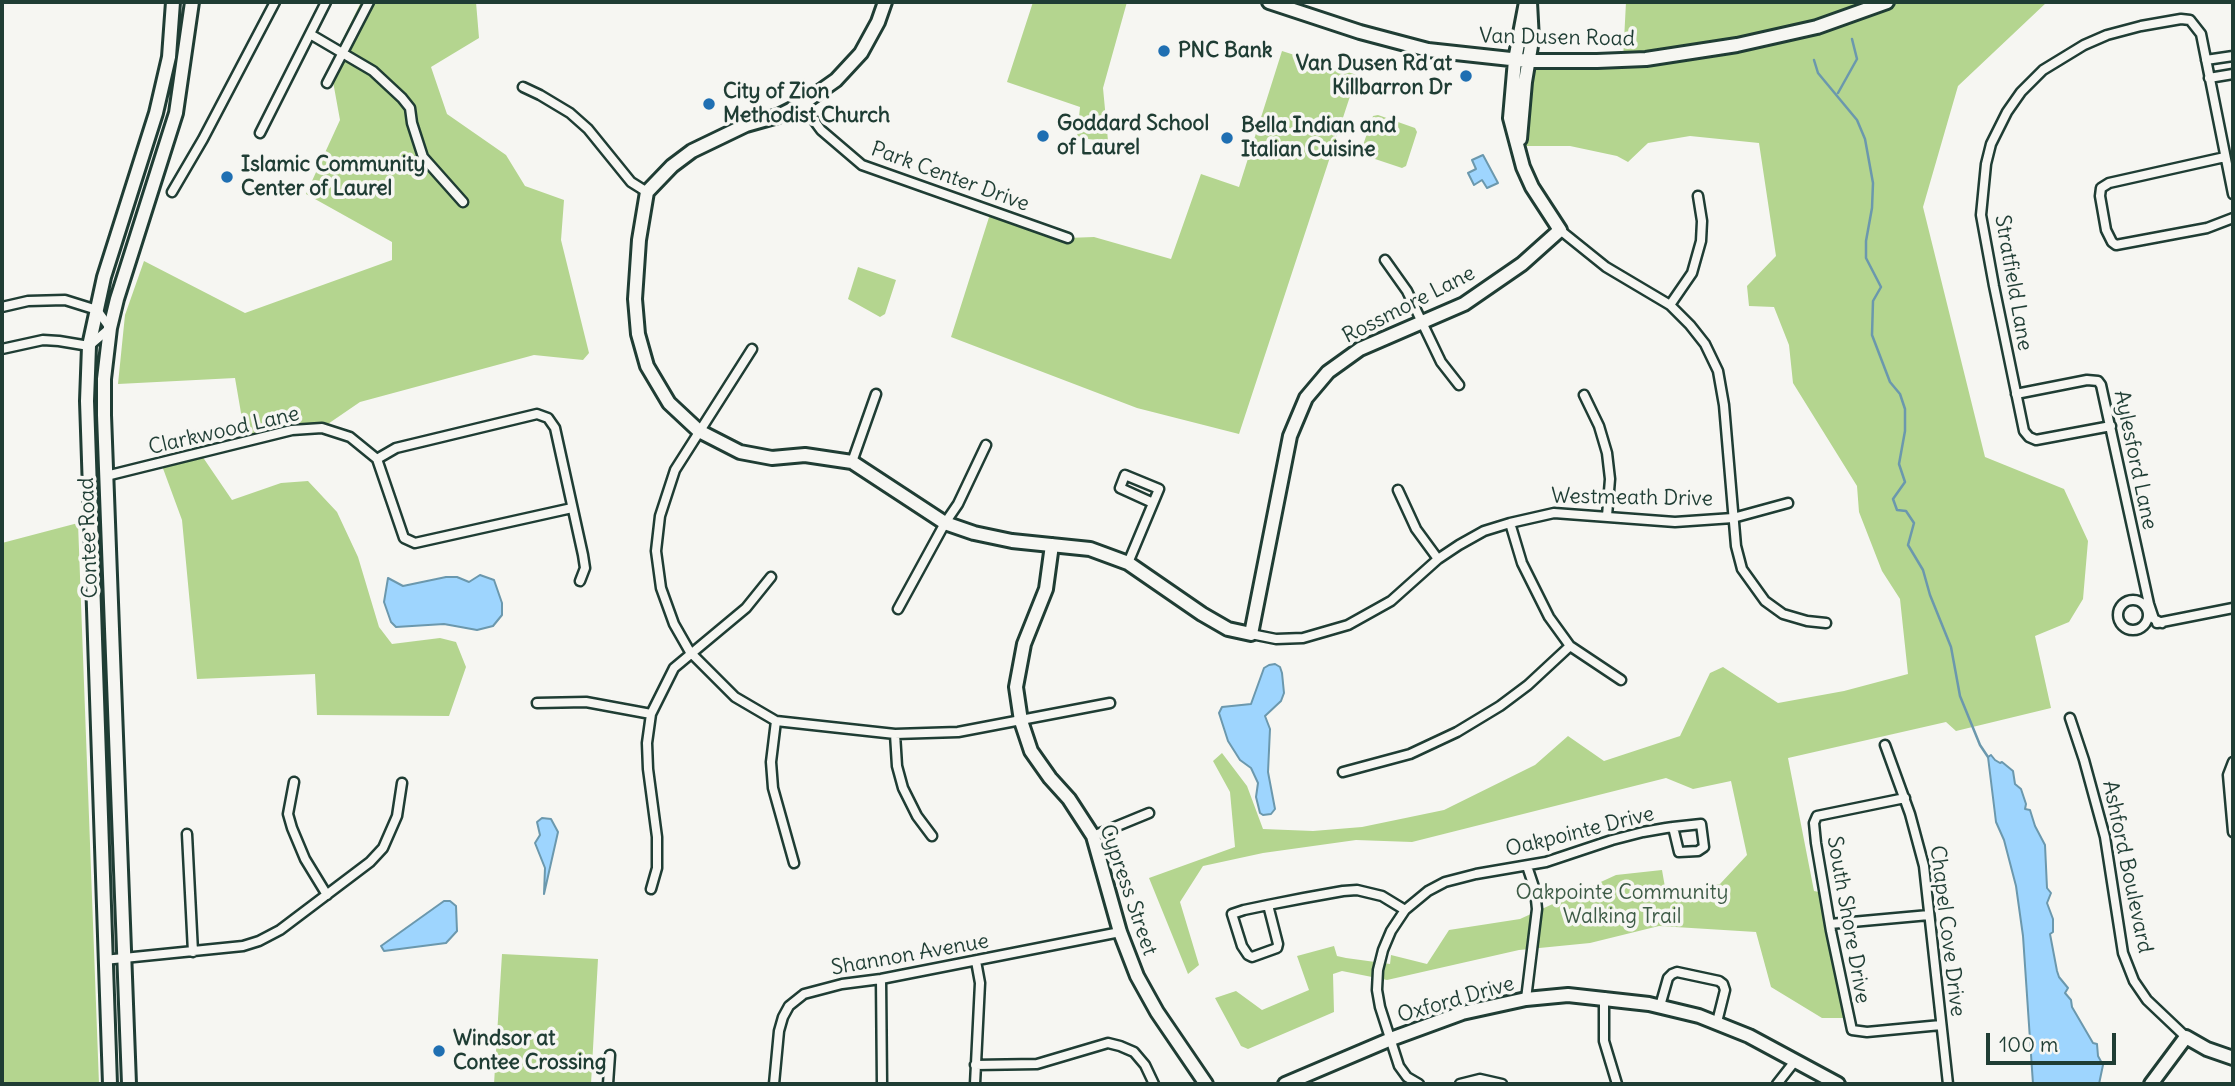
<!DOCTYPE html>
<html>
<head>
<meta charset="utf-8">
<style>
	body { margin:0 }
	#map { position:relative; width:2235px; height:1086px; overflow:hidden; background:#f6f6f2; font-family:Delius,sans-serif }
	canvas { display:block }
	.frame { position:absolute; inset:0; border:4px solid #1f3d34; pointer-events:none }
	.scale { position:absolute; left:1986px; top:1033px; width:130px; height:32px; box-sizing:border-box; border:4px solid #1f3d34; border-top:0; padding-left:9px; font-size:21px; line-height:24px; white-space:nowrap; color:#1f3d34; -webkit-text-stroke:5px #f6f6f2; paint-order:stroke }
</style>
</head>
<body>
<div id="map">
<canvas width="2235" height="1086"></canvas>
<div class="frame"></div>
<div class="scale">100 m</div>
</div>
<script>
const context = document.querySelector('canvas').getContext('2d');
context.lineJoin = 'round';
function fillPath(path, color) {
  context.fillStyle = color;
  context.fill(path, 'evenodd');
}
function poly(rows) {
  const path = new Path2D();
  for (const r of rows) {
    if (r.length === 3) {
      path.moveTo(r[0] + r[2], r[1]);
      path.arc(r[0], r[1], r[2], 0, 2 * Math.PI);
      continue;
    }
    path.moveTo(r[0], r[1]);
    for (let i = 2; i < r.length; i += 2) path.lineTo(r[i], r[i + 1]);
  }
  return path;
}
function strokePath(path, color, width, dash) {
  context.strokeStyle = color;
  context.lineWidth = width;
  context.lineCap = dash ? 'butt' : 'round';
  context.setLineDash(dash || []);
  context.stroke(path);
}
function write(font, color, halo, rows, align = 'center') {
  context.font = font + ' Delius,sans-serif';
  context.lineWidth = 7;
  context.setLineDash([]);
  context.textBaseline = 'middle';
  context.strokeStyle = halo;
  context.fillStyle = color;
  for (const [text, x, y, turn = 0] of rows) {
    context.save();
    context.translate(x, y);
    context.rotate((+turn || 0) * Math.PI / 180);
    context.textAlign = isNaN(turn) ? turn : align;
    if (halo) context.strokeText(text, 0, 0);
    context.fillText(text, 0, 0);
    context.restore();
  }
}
fillPath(poly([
	[361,2,476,2,479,38,431,67,447,114,506,155,525,186,564,200,561,240,589,353,583,360,534,355,360,402,322,428,246,442,235,378,118,384,125,315,144,261,245,313,392,260,392,242,306,194,340,120,330,65],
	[1033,2,1127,2,1103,88,1108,141,1077,138,1080,107,1007,82],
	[1626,2,2047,2,1958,86,1923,207,1985,457,2064,489,2088,541,2083,599,2069,622,2035,636,2051,708,1956,731,1946,722,1788,758,1814,891,1824,893,1848,1018,1822,1018,1771,987,1756,932,1659,926,1590,943,1519,950,1387,980,1342,971,1333,974,1334,1012,1248,1049,1241,1046,1215,998,1236,991,1262,1010,1309,990,1297,956,1334,946,1337,956,1346,958,1390,964,1391,955,1427,964,1449,930,1520,919,1616,875,1662,870,1666,893,1720,884,1747,855,1731,781,1693,789,1666,778,1412,842,1356,840,1263,853,1203,866,1180,902,1199,965,1188,974,1149,878,1235,847,1230,792,1213,761,1222,753,1247,786,1263,829,1313,831,1362,827,1444,810,1535,765,1568,736,1604,761,1680,736,1710,673,1723,667,1778,703,1844,691,1908,674,1900,599,1882,571,1859,512,1857,486,1793,383,1789,345,1774,307,1749,306,1747,286,1776,256,1759,143,1690,136,1648,143,1628,162,1617,156,1570,146,1519,146,1529,61,1623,60],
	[1282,51,1357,75,1239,434,1137,408,951,337,991,211,1067,238,1094,237,1171,259,1201,174,1239,187],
	[1378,115,1415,128,1417,132,1406,166,1402,168,1360,154,1373,116],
	[858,267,896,280,885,314,880,317,848,299],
	[200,453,232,500,281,483,308,481,337,512,358,557,379,627,392,644,440,638,456,642,466,667,449,716,317,715,315,674,197,679,182,520,161,463],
	[78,523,99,1084,2,1084,2,543],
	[502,954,598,959,591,1084,494,1084]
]), '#b4d58f');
const water = poly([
	[1483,155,1498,183,1487,188,1482,180,1474,185,1468,173,1476,169,1472,160,1483,155],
	[480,575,494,580,502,603,502,615,493,626,477,630,444,624,396,627,391,622,384,602,388,578,403,586,446,577,457,577,469,582,480,575],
	[1275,664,1280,667,1282,673,1284,693,1281,701,1265,716,1270,729,1268,772,1275,809,1271,814,1263,815,1260,813,1256,797,1258,783,1251,768,1240,760,1228,741,1219,713,1222,707,1251,704,1264,668,1269,665,1275,664],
	[1991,755,1995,760,2000,763,2002,762,2013,771,2015,784,2021,789,2026,804,2025,809,2030,810,2035,826,2045,845,2047,888,2051,893,2047,903,2053,919,2053,932,2050,934,2057,971,2059,977,2068,988,2065,993,2071,1000,2072,1007,2093,1043,2097,1044,2098,1056,2103,1065,2099,1084,2033,1084,2023,936,2016,886,2004,840,1996,822,1988,757,1991,755],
	[542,818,551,819,558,832,544,894,545,868,535,843,540,835,537,822,542,818],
	[444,901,450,901,456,906,457,931,446,943,384,951,381,946,444,901]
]);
fillPath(water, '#9ed5fe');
strokePath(water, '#6b98ad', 2);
strokePath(poly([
	[1814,60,1818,73,1857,120,1865,139,1873,183,1872,208,1866,241,1866,258,1881,287,1873,301,1872,335,1890,382,1900,394,1905,409,1905,431,1899,464,1905,482,1893,499,1897,510,1906,511,1914,523,1908,545,1923,570,1930,595,1951,647,1960,696,1980,745,1988,757],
	[1838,93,1857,59,1852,39]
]), '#6b98ad', 2.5);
const street = poly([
	[310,34,373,71,402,98,410,108,412,123,423,157,463,202],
	[2206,60,2233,56],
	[2209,78,2233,74],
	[327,83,369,2],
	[523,87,540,95,570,113,588,129,631,182,647,192],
	[802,104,821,130,862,165,1068,238],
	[260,133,326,2],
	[2225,157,2109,183,2101,188,2100,196,2106,230,2112,242,2116,245,2207,228,2233,218],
	[172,192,203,139,275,2],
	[1560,230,1606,267,1670,305,1690,325,1705,344,1718,371,1724,405,1736,546,1742,569,1765,601,1783,614,1807,621,1826,623],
	[1385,260,1407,291,1441,362,1459,385],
	[1670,305,1692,273,1701,241,1702,221,1698,196],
	[2,307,28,301,65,300,97,310,110,328,89,346,59,341,43,340,2,349],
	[752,349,675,470,660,516,656,551,661,588,674,624,690,652,735,697,776,721,895,734,958,732,1110,703],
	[2016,394,2087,380,2098,381,2101,385,2149,604,2154,619,2162,623],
	[1584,395,1599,426,1607,453,1610,479,1607,516],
	[2111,426,2036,440,2029,437,2024,431,1994,286,1981,215,1986,164,1991,144,2007,112,2021,92,2043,70,2084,45,2107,35,2141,26,2181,19,2190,20,2201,34,2233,194],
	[377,459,396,448,537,414,548,418,555,428,583,555,585,568,580,581],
	[852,462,876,394],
	[106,476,292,430,322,428,350,437,377,459,404,538,415,543,572,508],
	[1398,490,1416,529,1438,559],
	[1510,523,1522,563,1549,617,1570,646,1621,680],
	[1128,563,1159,489,1125,475,1120,488,1153,503],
	[2133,615,15],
	[898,609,945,523,958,504,986,445],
	[2157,623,2233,608],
	[1251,634,1276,639,1303,638,1348,625,1391,601,1438,559,1459,545,1484,531,1510,523,1554,513,1675,522,1733,518,1788,503],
	[537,703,586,702,651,714],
	[2070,718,2084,760,2105,837,2123,953,2134,981,2147,1000,2186,1037],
	[776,721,771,762,773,788,794,863],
	[895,734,897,766,903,788,917,816,932,836],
	[1885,745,1910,814,1924,866,1948,1084],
	[2233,762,2228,775,2233,832],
	[1343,772,1410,754,1457,732,1500,706,1528,685,1570,646],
	[294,782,288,814,292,828,305,859,327,895],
	[1905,798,1817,816,1814,823,1816,843,1831,931,1852,1030,1867,1032,1941,1025],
	[187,834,193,952],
	[1093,836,1149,813],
	[651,889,657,868,657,837,648,769,647,743,651,714,674,668,746,608,771,577],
	[1268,905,1278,944,1277,948,1252,957,1248,955,1242,946,1232,914,1244,910,1268,905,1304,898,1343,891,1357,890,1382,896,1405,910],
	[1830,924,1929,915],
	[104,960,243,946,259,941,280,930,370,862,383,848,397,816,402,783],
	[881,979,882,1084],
	[1604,997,1604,1041,1617,1084],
	[1526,999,1537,909,1535,890,1527,866],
	[1660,1006,1668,978,1672,974,1677,972,1719,981,1723,984,1725,990,1717,1022],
	[975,1065,1037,1064,1108,1043,1120,1046,1134,1052,1145,1065,1154,1084],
	[608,1084,610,1055],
	[774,1084,779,1031,783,1017,789,1006,804,994,842,984,881,979,1120,932],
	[975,1084,980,983,976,961],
	[1419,1084,1407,1077,1399,1066,1380,1007,1377,990,1378,970,1383,950,1391,931,1405,910,1428,891,1445,882,1476,874,1546,862,1612,840,1643,832,1666,828,1673,827,1701,824,1704,847,1698,851,1679,852,1673,827],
	[1460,1084,1480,1079,1502,1084],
	[1777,1084,1795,1061]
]);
const secondary = poly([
	[885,2,878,22,861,53,836,80,802,104,778,116,746,125,692,151,672,166,647,192,639,240,635,299,638,334,647,366,669,403,699,431,740,452,772,458,805,455,852,462,945,523,974,533,1012,541,1090,549,1128,563,1202,614,1228,629,1251,634,1290,436,1306,398,1328,372,1360,349,1464,304,1522,264,1560,230,1532,187,1523,167,1510,118,1515,60,1526,2],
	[1269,2,1360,32,1428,50,1529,61,1597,61,1646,59,1737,45,1817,27,1887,2],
	[1520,139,1525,82,1532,40,1530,2],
	[1052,545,1046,589,1024,644,1016,687,1021,721,1031,751,1050,778,1069,799,1093,836,1120,932,1137,976,1157,1012,1206,1084],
	[110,1084,87,401,89,346,104,277,156,113,169,57,173,2],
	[129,1084,104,415,104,379,110,328,117,299,176,113,192,2],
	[1285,1084,1391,1039,1462,1013,1526,999,1568,995,1649,1004,1699,1016,1749,1036,1838,1084],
	[2151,1084,2186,1037,2207,1049,2233,1058]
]);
strokePath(street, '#1f3d34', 13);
strokePath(secondary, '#1f3d34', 18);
strokePath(street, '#f6f6f2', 8);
strokePath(secondary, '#f6f6f2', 12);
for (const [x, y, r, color] of [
	[1164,51,7,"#1f6fb2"],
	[1466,76,7,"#1f6fb2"],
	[709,104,7,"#1f6fb2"],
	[1043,136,7,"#1f6fb2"],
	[1227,138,7,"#1f6fb2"],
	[227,177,7,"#1f6fb2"],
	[439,1051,7,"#1f6fb2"]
]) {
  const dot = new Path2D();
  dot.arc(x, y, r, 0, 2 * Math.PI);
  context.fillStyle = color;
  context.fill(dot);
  strokePath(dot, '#f6f6f2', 2.5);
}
write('21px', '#1f3d34', '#f6f6f2', [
	["Van Dusen Road",1557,38,1],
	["Park Center Drive",950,177,20],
	["Stratfield Lane",2013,283,80],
	["Rossmore Lane",1409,305,-27],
	["Clarkwood Lane",224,431,-13],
	["Aylesford Lane",2135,460,78],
	["Westmeath Drive",1632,498,1],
	["Contee Road",89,538,-92],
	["Oakpointe Drive",1580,832,-14],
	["Ashford Boulevard",2127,867,78],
	["Cypress Street",1128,890,71],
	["South Shore Drive",1848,920,80],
	["Chapel Cove Drive",1947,931,83],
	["Shannon Avenue",910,955,-10],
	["Oxford Drive",1456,1000,-16]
]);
write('bold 21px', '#1f3d34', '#f6f6f2', [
	["PNC Bank",1178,51],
	["Van Dusen Rd at",1452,64,"right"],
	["Killbarron Dr",1452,88,"right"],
	["City of Zion",723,92],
	["Methodist Church",723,116],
	["Goddard School",1057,124],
	["of Laurel",1057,148],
	["Bella Indian and",1241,126],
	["Italian Cuisine",1241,150],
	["Islamic Community",241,165],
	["Center of Laurel",241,189],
	["Windsor at",453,1039],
	["Contee Crossing",453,1063]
], 'left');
write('21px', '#3d5b46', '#f6f6f2', [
	["Oakpointe Community",1622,893],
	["Walking Trail",1622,917]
]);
</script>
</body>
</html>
